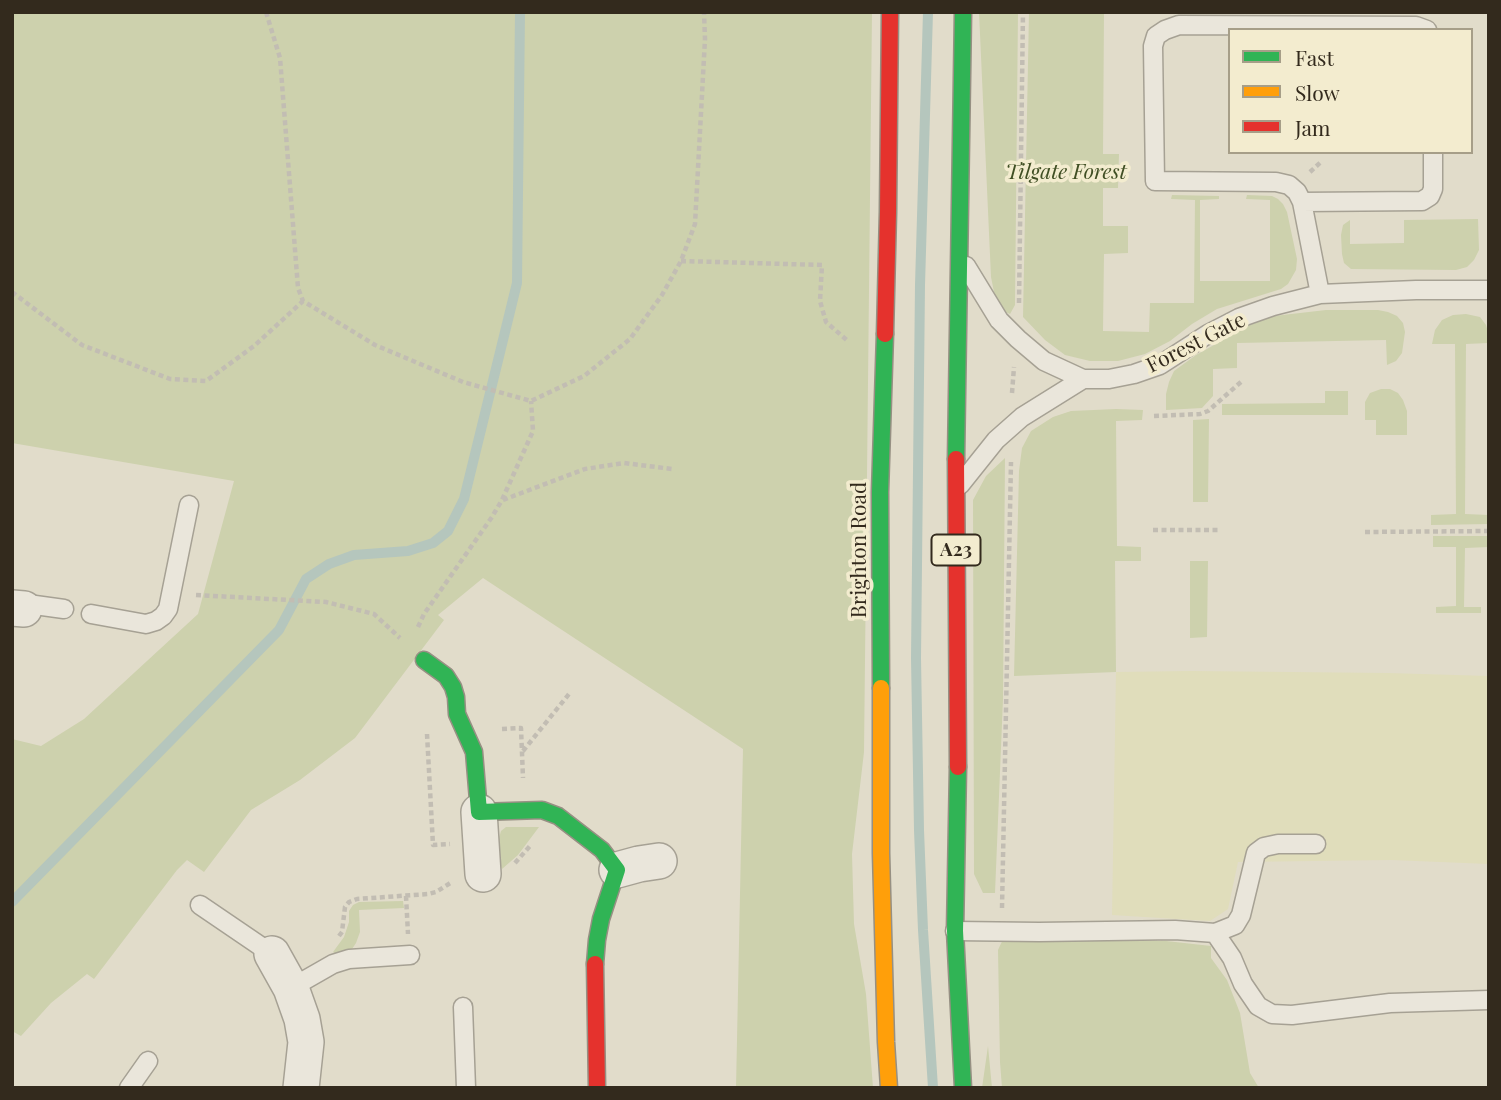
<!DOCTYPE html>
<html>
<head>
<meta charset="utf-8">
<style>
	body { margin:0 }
	#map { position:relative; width:1501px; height:1100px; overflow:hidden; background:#e1dcca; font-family:"Playfair Display",serif }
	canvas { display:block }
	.frame { position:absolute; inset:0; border:14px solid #332a1d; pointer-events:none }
	.legend { position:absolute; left:1228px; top:28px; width:245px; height:126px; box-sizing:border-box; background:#f3eccf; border:2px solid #a69e88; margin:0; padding:9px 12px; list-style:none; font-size:21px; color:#332a1d }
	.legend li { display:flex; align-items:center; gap:14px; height:35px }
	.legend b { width:35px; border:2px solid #a69e88 }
</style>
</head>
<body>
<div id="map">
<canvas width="1501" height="1100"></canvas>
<div class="frame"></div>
<ul class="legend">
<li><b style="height:9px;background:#30b455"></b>Fast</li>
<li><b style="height:9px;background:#ff9f0a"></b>Slow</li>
<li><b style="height:9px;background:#e5322d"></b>Jam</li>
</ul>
</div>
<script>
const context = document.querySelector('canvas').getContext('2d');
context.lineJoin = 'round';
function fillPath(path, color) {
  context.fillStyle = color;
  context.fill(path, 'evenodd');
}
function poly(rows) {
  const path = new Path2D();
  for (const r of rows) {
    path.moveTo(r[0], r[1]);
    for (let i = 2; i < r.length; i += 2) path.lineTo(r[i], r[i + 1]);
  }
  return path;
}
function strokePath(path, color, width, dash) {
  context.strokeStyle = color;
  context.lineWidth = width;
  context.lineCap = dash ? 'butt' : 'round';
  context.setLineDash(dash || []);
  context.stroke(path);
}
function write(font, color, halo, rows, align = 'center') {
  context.font = font + ' "Playfair Display",serif';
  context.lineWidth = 7;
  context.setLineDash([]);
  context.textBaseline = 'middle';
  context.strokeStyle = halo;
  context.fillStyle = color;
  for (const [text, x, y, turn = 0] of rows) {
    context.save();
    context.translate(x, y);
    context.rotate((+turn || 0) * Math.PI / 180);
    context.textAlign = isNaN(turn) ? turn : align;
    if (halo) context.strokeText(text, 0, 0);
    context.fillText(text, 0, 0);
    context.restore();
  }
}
fillPath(poly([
	[1190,671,1388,673,1489,676,1489,864,1391,860,1238,862,1228,909,1210,921,1112,915,1116,672]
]), '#e0ddbb');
fillPath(poly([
	[12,12,872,12,864,752,852,854,854,924,866,994,873,1088,736,1088,743,749,483,578,438,615,444,620,355,738,300,780,251,810,204,872,187,860,177,870,94,979,87,974,51,1003,21,1036,12,1031,12,739,41,746,84,719,198,614,234,481,12,443],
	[979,12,1018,12,1015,305,1010,314,1003,311,995,297,991,277],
	[1029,12,1104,12,1103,154,1119,154,1118,188,1103,188,1103,226,1128,226,1128,253,1104,254,1103,331,1149,332,1150,303,1194,303,1195,200,1171,199,1172,195,1219,196,1219,199,1200,200,1200,281,1270,281,1270,200,1246,199,1247,195,1272,196,1278,199,1283,204,1287,212,1297,259,1296,270,1288,284,1281,289,1217,309,1192,324,1170,341,1145,354,1118,361,1090,361,1065,355,1045,340,1023,317],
	[1478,219,1479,250,1474,260,1467,267,1456,270,1351,269,1344,263,1342,254,1341,235,1343,225,1350,220,1350,244,1404,243,1404,220],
	[1326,310,1378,310,1388,312,1397,316,1403,323,1405,332,1402,353,1396,361,1387,365,1386,340,1237,343,1237,368,1213,369,1213,396,1202,408,1166,410,1166,394,1169,382,1174,371,1196,355,1250,325,1274,316],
	[1466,314,1480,317,1486,325,1489,335,1488,343,1466,344,1465,514,1489,515,1489,524,1431,525,1431,515,1456,514,1455,344,1432,344,1435,330,1442,320,1453,315],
	[1381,389,1390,389,1398,393,1403,400,1407,411,1407,435,1376,435,1376,420,1365,420,1365,402,1370,393],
	[1325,391,1348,391,1348,415,1222,415,1222,404,1325,403],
	[1116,409,1143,410,1142,420,1116,421,1117,546,1141,547,1141,561,1115,561,1116,672,1014,676,1019,471,1022,448,1031,431,1053,417,1071,411],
	[1209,419,1208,502,1193,502,1193,420],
	[1005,458,1003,699,995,893,983,893,974,874,973,500,986,476],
	[1433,536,1489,536,1489,547,1465,548,1464,607,1481,607,1481,613,1436,613,1436,607,1456,606,1456,547,1433,547],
	[1190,561,1208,561,1207,637,1190,638],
	[506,827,539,827,518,855,502,869,500,864,499,838,501,831],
	[403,901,404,908,359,910,360,932,356,943,350,952,340,957,333,952,344,937,349,922,349,911,353,905,359,902],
	[1004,937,1166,941,1211,946,1211,958,1227,980,1240,1013,1250,1073,1259,1088,1002,1088,1000,1062,998,950],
	[988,1046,992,1088,982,1088]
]), '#cdd1ad');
strokePath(poly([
	[928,12,920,285,916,658,919,830,923,930,933,1088],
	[12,902,279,630,306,579,329,564,354,555,408,551,433,543,448,531,464,499,517,283,520,12]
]), '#b5c6bd', 10);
const lane = poly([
	[1302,202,1422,201,1430,196,1433,189,1433,152],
	[966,266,999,320,1018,339,1044,361,1083,379,1109,379,1134,374,1160,365,1208,334,1239,318,1273,306,1320,294,1416,290,1489,290],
	[1320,294,1302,202,1297,192,1289,185,1276,182,1155,181,1153,46,1156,36,1165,30,1179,25,1416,26,1427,30],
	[960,485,996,440,1022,417,1083,379],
	[24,609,35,605,64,609],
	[91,614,146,624,156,621,163,616,168,609,189,505],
	[200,905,272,954],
	[955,931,1039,932,1175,930,1215,933,1235,925,1241,915,1256,853,1264,847,1278,844,1316,844],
	[1215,933,1232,958,1243,984,1258,1006,1272,1014,1292,1015,1390,1003,1489,1000],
	[291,988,333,964,349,959,410,955],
	[463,1007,466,1088],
	[129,1088,148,1061]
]);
const street = poly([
	[12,608,24,609],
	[479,812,483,874],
	[617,870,639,864,659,861],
	[272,954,291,988,302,1019,306,1042,301,1088]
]);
const fast = poly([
	[956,459,963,12],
	[424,660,446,676,453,687,456,697,457,714,474,752,479,812,542,810,558,816,602,850,617,870,601,919,597,940,595,964],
	[881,688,880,492,885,334],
	[958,767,955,931,963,1088]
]);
const slow = poly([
	[881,688,881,853,886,1042,889,1088]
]);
const jam = poly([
	[885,334,888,212,890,12],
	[956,459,958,767],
	[595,964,597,1088]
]);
strokePath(lane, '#a6a194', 21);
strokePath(street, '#a6a194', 38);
strokePath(fast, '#969083', 19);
strokePath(slow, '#969083', 19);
strokePath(jam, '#969083', 19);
strokePath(poly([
	[266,12,280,58,298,288,303,301,375,345,463,382,531,401,584,376,630,339,662,295,681,261,695,224,705,39,704,12],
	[1310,172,1322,161],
	[681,261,822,265,820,301,826,322,849,342],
	[12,292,82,345,170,379,206,381,254,346,303,301],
	[1019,303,1023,12],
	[1012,393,1014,367],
	[1154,416,1200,414,1208,411,1242,381],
	[503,500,585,469,624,463,672,469],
	[1153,530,1219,530],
	[1365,532,1489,531],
	[196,595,326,602,374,614,400,638],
	[418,627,424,614,492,517,502,500,533,431,531,401],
	[502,729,521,728,523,778],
	[427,734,433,845,450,844],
	[523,751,569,694],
	[515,863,530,846],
	[406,896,408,934],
	[1002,908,1011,462],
	[339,936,342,932,345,907,349,902,357,899,428,894,436,892,452,882]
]), '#c2bdb3', 4.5, [5, 3.5]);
strokePath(lane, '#eae6db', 18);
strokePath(street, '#eae6db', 35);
strokePath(fast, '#30b455', 16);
strokePath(slow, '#ff9f0a', 16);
strokePath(jam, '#e5322d', 16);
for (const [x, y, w] of [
	[956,550,49]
]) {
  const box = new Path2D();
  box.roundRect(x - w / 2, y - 15.5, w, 31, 5);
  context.fillStyle = '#f3eccf';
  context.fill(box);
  strokePath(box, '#332a1d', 2);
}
write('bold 19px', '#332a1d', null, [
	["A23",956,550]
]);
write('italic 21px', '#404f24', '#f3eccf', [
	["Tilgate Forest",1066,172]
]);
write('21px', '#332a1d', '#f3eccf', [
	["Forest Gate",1196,343,-27],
	["Brighton Road",859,550,-90]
]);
</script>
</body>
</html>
